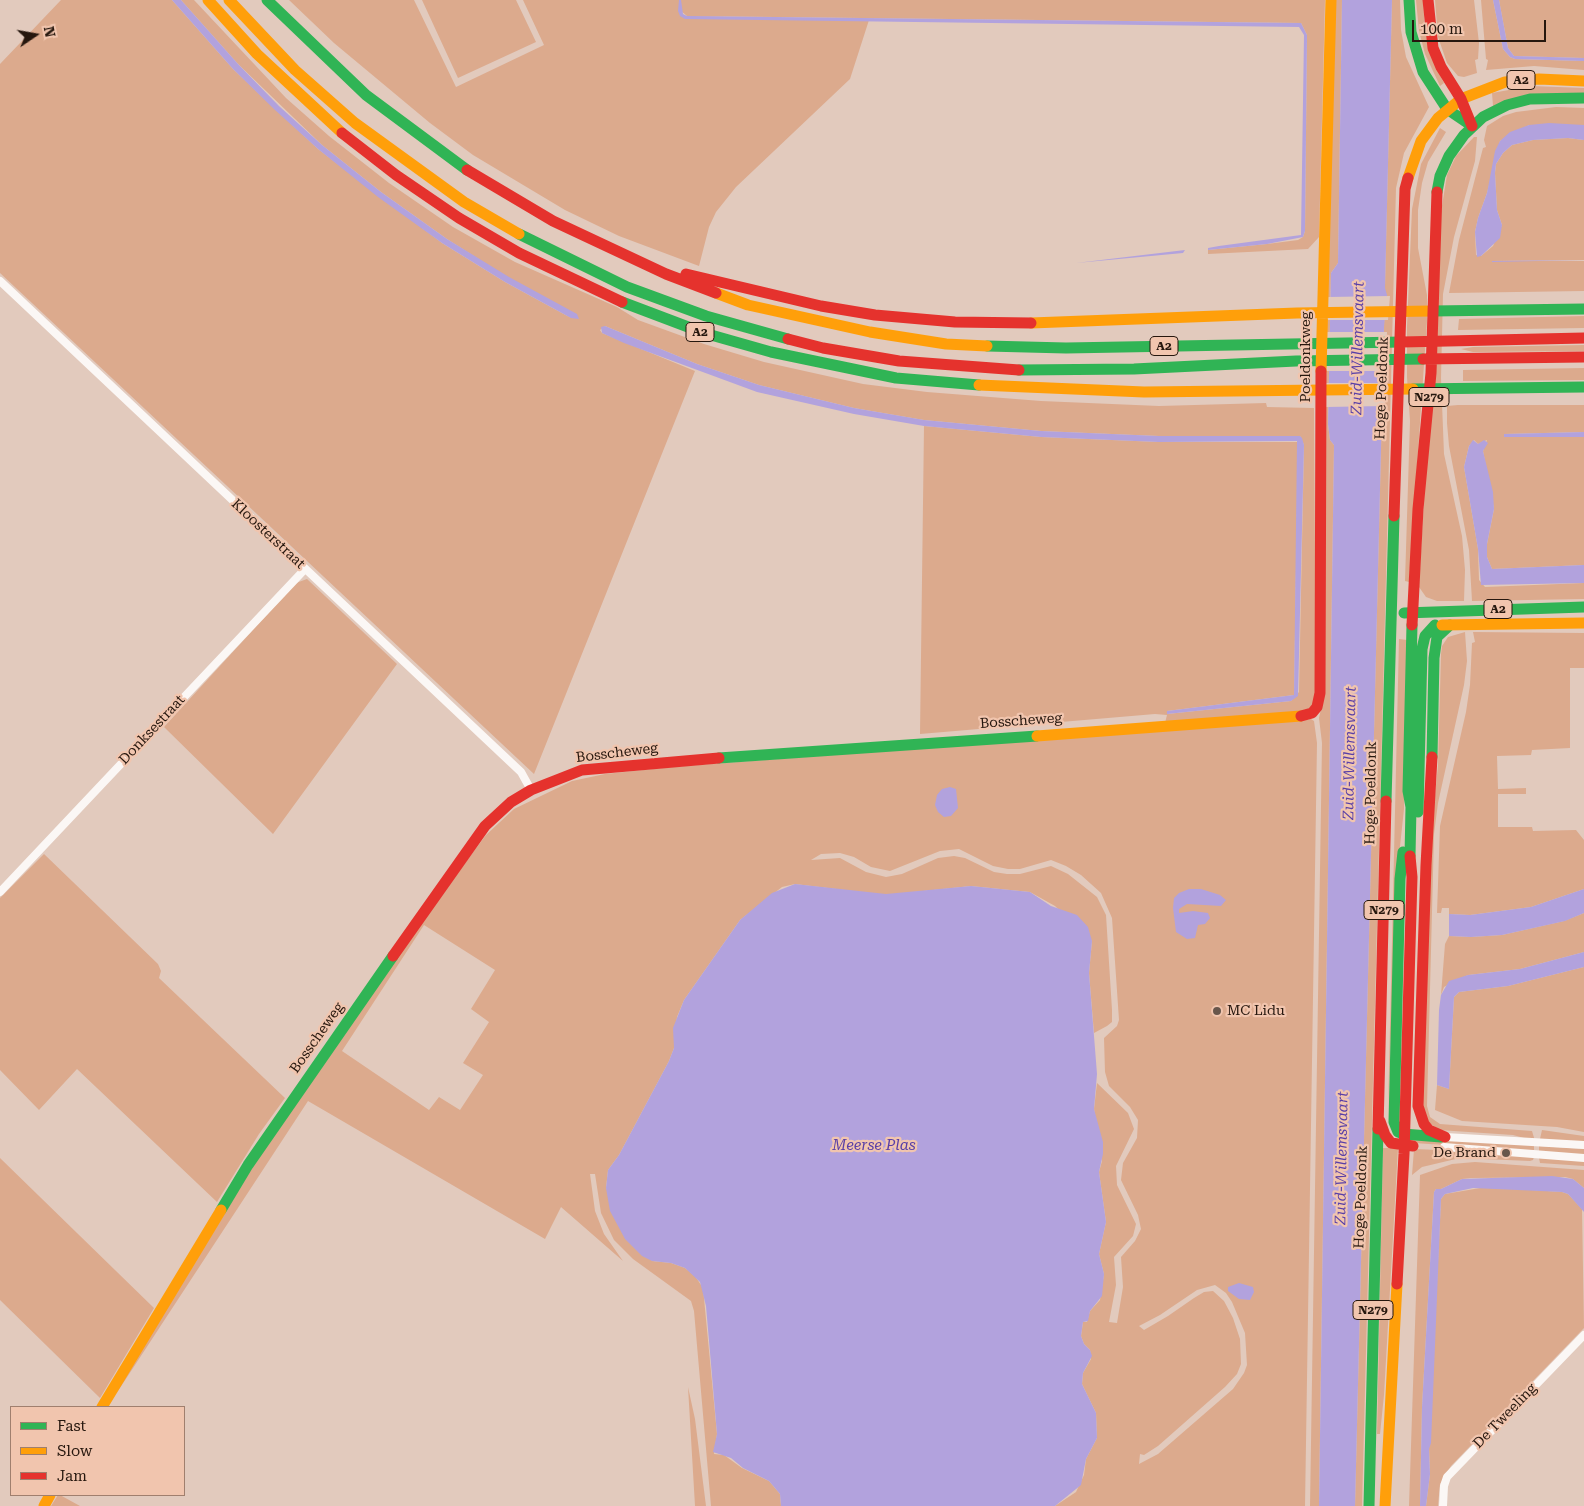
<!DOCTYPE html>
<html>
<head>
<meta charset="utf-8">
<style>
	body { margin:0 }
	#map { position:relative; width:1584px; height:1506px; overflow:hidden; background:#e2cabd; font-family:"Roboto Serif",serif }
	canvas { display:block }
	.legend { position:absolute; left:10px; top:1406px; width:175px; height:90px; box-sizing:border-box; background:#f1c5ae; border:1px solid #a07f6e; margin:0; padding:6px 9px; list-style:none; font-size:15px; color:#26170e }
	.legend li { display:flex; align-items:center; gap:10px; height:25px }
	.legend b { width:25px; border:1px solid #a07f6e }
	.north { position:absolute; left:10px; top:10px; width:50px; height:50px; -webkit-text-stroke:4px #f1c5ae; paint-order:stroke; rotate:78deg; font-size:14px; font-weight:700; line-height:20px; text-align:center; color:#26170e }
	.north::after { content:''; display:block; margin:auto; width:18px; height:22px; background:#26170e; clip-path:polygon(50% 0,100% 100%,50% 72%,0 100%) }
	.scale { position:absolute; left:1412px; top:20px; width:134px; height:22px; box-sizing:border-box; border:2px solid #26170e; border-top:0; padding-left:6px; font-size:15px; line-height:18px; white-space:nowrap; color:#26170e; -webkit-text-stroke:4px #f1c5ae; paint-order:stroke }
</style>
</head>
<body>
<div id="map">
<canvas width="1584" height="1506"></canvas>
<ul class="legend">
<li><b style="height:6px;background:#30b455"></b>Fast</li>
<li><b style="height:6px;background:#ff9f0a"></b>Slow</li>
<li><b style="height:6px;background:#e5322d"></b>Jam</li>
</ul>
<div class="north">N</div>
<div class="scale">100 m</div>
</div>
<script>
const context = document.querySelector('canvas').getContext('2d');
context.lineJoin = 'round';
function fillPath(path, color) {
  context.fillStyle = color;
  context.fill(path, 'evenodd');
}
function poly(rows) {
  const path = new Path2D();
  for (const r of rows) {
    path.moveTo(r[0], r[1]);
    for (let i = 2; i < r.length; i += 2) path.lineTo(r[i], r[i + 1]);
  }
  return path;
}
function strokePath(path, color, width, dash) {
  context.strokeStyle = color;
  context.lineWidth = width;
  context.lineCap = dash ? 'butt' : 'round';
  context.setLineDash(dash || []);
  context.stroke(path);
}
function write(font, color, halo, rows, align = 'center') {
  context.font = font + ' "Roboto Serif",serif';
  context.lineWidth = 4.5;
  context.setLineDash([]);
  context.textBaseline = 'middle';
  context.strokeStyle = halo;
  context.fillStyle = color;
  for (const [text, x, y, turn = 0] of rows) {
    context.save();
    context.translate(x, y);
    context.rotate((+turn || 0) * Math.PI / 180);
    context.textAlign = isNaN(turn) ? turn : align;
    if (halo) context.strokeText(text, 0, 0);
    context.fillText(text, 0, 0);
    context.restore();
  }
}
fillPath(poly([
	[61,0,172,0,233,69,318,149,442,243,505,282,571,318,447,239,381,192,322,145,238,64,181,0,194,0,286,98,329,136,389,183,453,227,515,262,617,307,638,320,704,344,764,362,863,384,927,392,1041,401,1159,406,1266,403,1267,407,1314,408,1316,691,1313,705,1304,712,1165,723,1167,715,1155,714,920,734,924,426,1041,437,1159,442,1298,442,1294,695,1167,711,1167,714,1291,701,1299,692,1304,445,1300,436,1159,436,1041,431,924,420,854,408,759,385,697,364,605,326,600,330,602,333,695,371,534,774,0,273,0,64],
	[289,0,414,0,456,87,544,45,523,0,679,0,680,16,869,20,850,79,736,187,716,212,709,227,699,266,619,236,565,210,473,155,430,123,334,43],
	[422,0,516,0,536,42,458,78],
	[681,0,1325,0,1319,237,1308,249,1208,254,1208,250,1267,244,1298,240,1303,237,1305,231,1307,35,1301,23,687,16,681,11],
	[1334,0,1342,0,1338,263,1331,273,1328,424,1330,440,1334,445,1319,1506,1310,1506,1322,743,1319,718,1323,700,1323,410],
	[1392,0,1400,0,1401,30,1406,57,1429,107,1404,153,1396,188,1362,1506,1355,1506],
	[1416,0,1423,0,1425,31,1436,68,1444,83,1440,86,1425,54,1419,31],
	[1435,0,1474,0,1479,43,1478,59,1475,60,1477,73,1464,77,1458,76,1447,63,1438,37],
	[1481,0,1493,0,1503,49,1510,57,1515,59,1584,61,1584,70,1534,66,1486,70,1488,60,1486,59],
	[1499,0,1584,0,1584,58,1514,56,1508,48],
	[1531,86,1584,88,1584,93,1493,106,1492,93],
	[1556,107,1584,108,1584,125,1529,125,1500,141,1487,193,1478,218,1475,232,1476,255,1481,256,1493,246,1502,225,1497,210,1495,173,1496,164,1503,153,1512,145,1533,140,1568,138,1584,140,1584,260,1493,261,1584,261,1584,291,1449,293,1459,240,1483,148,1486,147,1484,140,1487,126,1503,116,1516,112],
	[1440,128,1446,132,1428,162,1422,183,1418,210,1418,248,1427,295,1427,321,1409,582,1405,581,1410,421,1407,377,1407,326,1412,209,1421,164],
	[1474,137,1477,137,1475,161,1454,237,1443,294,1441,378,1444,454,1462,536,1465,570,1464,601,1437,601,1426,597,1419,587,1440,218,1447,175,1456,156],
	[1584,316,1584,328,1458,330,1459,319],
	[1584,345,1584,351,1473,352,1461,349,1473,347],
	[1584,368,1584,380,1463,381,1463,370],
	[1458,405,1584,405,1584,432,1504,434,1504,437,1584,437,1584,565,1492,569,1487,557,1487,544,1494,509,1483,451,1487,440,1478,444,1474,440,1469,446,1464,467,1478,549,1479,580,1485,587,1584,583,1584,599,1472,601,1469,550,1449,446,1447,423,1447,406],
	[307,579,397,664,273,834,164,727,296,583],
	[1465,632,1467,661,1464,685,1438,803,1434,834,1427,1106,1430,1117,1440,1124,1532,1131,1535,1141,1513,1135,1439,1130,1427,1121,1422,1103,1429,857,1438,765,1441,654,1442,646,1448,637],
	[1473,632,1584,633,1584,668,1570,668,1570,748,1532,750,1531,755,1497,756,1498,789,1526,788,1526,794,1498,794,1498,827,1532,827,1533,831,1576,830,1584,840,1584,889,1531,907,1470,915,1449,914,1449,908,1442,908,1441,913,1437,913,1440,826,1466,712,1470,685,1472,643,1475,642],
	[1399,639,1407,640,1404,809,1397,874,1388,1113],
	[1311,719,1314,721,1317,743,1305,1506,1055,1506,1076,1492,1084,1475,1086,1459,1097,1438,1096,1413,1082,1384,1083,1373,1091,1359,1090,1350,1084,1344,1081,1336,1083,1322,1087,1322,1090,1311,1100,1300,1104,1274,1099,1254,1106,1222,1099,1172,1102,1161,1094,1109,1097,1083,1128,1113,1134,1129,1116,1166,1117,1185,1136,1224,1133,1236,1114,1257,1116,1285,1109,1322,1117,1323,1123,1287,1121,1257,1135,1241,1141,1229,1138,1215,1121,1180,1123,1163,1137,1138,1138,1120,1130,1107,1109,1086,1105,1072,1104,1038,1117,1026,1119,1020,1112,918,1101,893,1081,875,1066,866,1051,860,1020,869,1008,869,993,866,959,849,940,851,890,871,871,867,854,857,840,853,821,854,811,860,840,858,866,872,886,877,902,874,938,858,954,856,965,858,994,872,1007,874,1020,874,1051,866,1068,874,1097,897,1106,915,1112,1010,1112,1022,1107,1026,1094,1033,1089,973,1092,941,1055,906,1030,892,971,886,886,895,795,884,782,887,740,920,684,1000,677,1017,674,1048,669,1061,619,1155,608,1170,606,1188,652,1261,671,1263,685,1268,695,1276,703,1288,717,1434,714,1454,724,1455,742,1468,769,1481,780,1494,781,1506,711,1506,694,1311,691,1301,633,1259,614,1240,601,1213,595,1174,590,1174,595,1211,604,1234,623,1261,561,1207,545,1239,308,1101,116,1394,133,1361,247,1172,430,910,486,835,514,809,572,781,605,774,672,767],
	[424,925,495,970,471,1009,489,1022,463,1063,483,1075,460,1110,439,1097,429,1110,342,1051],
	[1215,1285,1226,1293,1232,1302,1245,1333,1247,1365,1244,1373,1233,1389,1158,1454,1139,1464,1140,1454,1144,1455,1158,1446,1225,1387,1237,1374,1241,1364,1240,1339,1233,1318,1224,1301,1213,1291,1204,1292,1194,1298,1168,1316,1144,1330,1139,1326,1160,1315,1197,1290],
	[44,854,158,964,161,971,159,978,285,1098,259,1134,217,1202,77,1069,39,1110,0,1070,0,898],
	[1584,913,1584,952,1520,969,1468,975,1444,987,1441,995,1445,944,1449,936,1471,937,1502,935,1564,921],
	[1584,967,1584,1132,1557,1127,1462,1121,1435,1110,1437,1085,1449,1089,1454,997,1459,992,1508,986],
	[1542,1130,1584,1136,1584,1143,1540,1139],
	[1414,1138,1534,1145,1534,1151,1414,1143],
	[1539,1146,1584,1149,1584,1156,1539,1152],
	[1383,1148,1398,1148,1384,1395,1380,1434,1377,1434],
	[1414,1149,1462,1151,1534,1157,1533,1160,1530,1161,1460,1158,1422,1167,1412,1175],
	[0,1158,154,1308,100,1398,0,1300],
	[1539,1158,1584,1160,1584,1166,1540,1163],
	[1475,1162,1584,1170,1584,1188,1573,1179,1565,1177,1471,1178,1462,1179,1441,1189,1436,1189,1434,1192,1422,1407,1420,1506,1409,1506,1420,1175,1452,1164],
	[1486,1187,1562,1192,1568,1194,1582,1209,1584,1328,1451,1466,1440,1484,1438,1506,1426,1506,1430,1474,1429,1448,1441,1199,1445,1194],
	[688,1387,695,1419,706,1506,695,1506],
	[58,1495,60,1495,80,1506,51,1506]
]), '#dcaa8d');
fillPath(poly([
	[172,0,181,0,238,64,279,106,322,145,381,192,447,239,509,277,577,314,579,319,571,318,505,282,442,243,378,197,318,149,275,110,233,69],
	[679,0,681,0,683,14,687,16,1301,23,1307,35,1305,231,1303,237,1267,244,1208,250,1208,248,1219,246,1301,235,1304,35,1299,27,685,19,680,16,678,11],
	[1342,0,1392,0,1385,288,1387,295,1384,327,1355,1506,1319,1506,1334,445,1330,440,1328,424,1331,273,1338,263],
	[1493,0,1499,0,1508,48,1514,56,1584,58,1584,61,1515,59,1510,57,1503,49],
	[1549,123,1584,125,1584,140,1568,138,1533,140,1512,145,1503,153,1496,164,1495,173,1497,210,1502,225,1500,238,1481,256,1477,257,1475,232,1478,218,1487,193,1495,151,1500,141,1510,132,1529,125],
	[1185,250,1183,253,1076,263],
	[1584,260,1492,262,1492,261],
	[605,326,697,364,759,385,854,408,924,420,1041,431,1159,436,1300,436,1302,438,1304,445,1298,696,1291,701,1167,714,1167,711,1294,695,1297,441,1159,442,1041,437,924,426,854,414,757,392,624,343,602,333,601,327],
	[1584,432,1584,437,1504,437,1504,434],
	[1473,440,1478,444,1484,440,1488,443,1483,451,1493,492,1494,509,1487,544,1487,557,1492,569,1584,565,1584,583,1481,585,1478,549,1464,467,1469,446],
	[950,787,956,789,958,808,951,816,944,817,938,812,935,805,937,795,942,789],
	[795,884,886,894,971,886,1030,892,1051,906,1077,915,1088,927,1092,941,1089,973,1097,1074,1094,1109,1103,1142,1103,1154,1099,1172,1106,1222,1099,1254,1104,1274,1102,1296,1090,1311,1088,1321,1083,1322,1081,1336,1084,1344,1090,1350,1092,1356,1083,1373,1082,1384,1096,1413,1097,1438,1086,1459,1081,1485,1055,1506,781,1506,780,1494,769,1481,743,1468,731,1458,713,1452,717,1434,706,1306,700,1282,685,1268,671,1263,652,1261,642,1256,625,1239,610,1211,606,1188,608,1170,619,1155,669,1061,674,1048,673,1028,684,1000,740,920,772,893],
	[1189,889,1201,889,1220,895,1226,900,1221,906,1187,904,1179,909,1179,913,1193,911,1208,913,1210,918,1205,924,1198,925,1195,938,1187,939,1176,932,1173,908,1174,898,1179,893],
	[1584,889,1584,913,1565,921,1502,935,1471,937,1449,936,1449,914,1470,915,1531,907],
	[1584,952,1584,967,1508,986,1459,992,1454,997,1449,1089,1437,1085,1439,1010,1441,995,1449,981,1468,975,1520,969],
	[1552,1176,1573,1179,1584,1188,1584,1212,1568,1194,1562,1192,1473,1188,1445,1194,1441,1199,1431,1443,1429,1449,1430,1474,1426,1506,1420,1506,1422,1407,1434,1192,1436,1189,1441,1189,1462,1179],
	[1239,1283,1253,1287,1254,1292,1250,1300,1239,1299,1228,1291,1228,1287]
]), '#b2a2dd');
fillPath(poly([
	[1390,296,1388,320,1327,320,1328,297],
	[1327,332,1387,332,1386,371,1326,371],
	[1326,383,1386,383,1385,406,1326,407]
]), '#e2cabd');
strokePath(poly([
	[0,281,521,772,531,790],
	[0,892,305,569],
	[1445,1137,1584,1145],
	[1444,1147,1584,1158],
	[1443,1506,1444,1486,1447,1477,1584,1335]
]), '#fbf7f5', 8);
strokePath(poly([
	[267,0,366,95,467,170],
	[1409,0,1411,32,1423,72,1447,109,1472,126],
	[1437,192,1440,176,1449,156,1464,135,1483,117,1507,105,1530,99,1584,98],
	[519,234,627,287,706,316,788,339],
	[622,302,704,333,771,352,896,378,979,385],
	[1432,311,1584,309],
	[987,346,1066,348,1402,342],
	[1019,370,1134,369,1296,361,1423,359],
	[1413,389,1584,387],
	[1404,613,1584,607],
	[1432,757,1434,658,1437,637,1450,625],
	[719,758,1037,736],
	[1386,801,1394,516],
	[1418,812,1422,649,1425,636,1435,625],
	[1403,852,1400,879,1394,1122,1398,1132,1403,1134,1441,1137],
	[1410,856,1411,807,1408,791,1412,625],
	[221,1210,248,1165,393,956],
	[1369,1506,1378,1129]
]), '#30b455', 11);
strokePath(poly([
	[208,0,257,54,342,133],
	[229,0,295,70,355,123,464,202,519,234],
	[1408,178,1421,141,1438,118,1461,99,1505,82,1539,79,1584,81],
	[716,293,748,305,870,332,946,344,987,346],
	[1031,323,1297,313,1432,311],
	[1321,371,1331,0],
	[979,385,1144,392,1413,389],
	[1442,625,1584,623],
	[1037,736,1301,716],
	[102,1407,221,1210],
	[44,1506,50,1495],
	[1385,1506,1397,1284]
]), '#ff9f0a', 11);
strokePath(poly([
	[1428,0,1433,48,1441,67,1461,99,1472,126],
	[342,133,396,175,459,218,519,253,622,302],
	[467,170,553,221,666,274,716,293],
	[686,274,821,306,875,315,955,322,1031,323],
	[788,339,823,348,899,361,1019,370],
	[1402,342,1584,338],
	[1423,359,1584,357],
	[1394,516,1405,189,1408,178],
	[1412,625,1418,509,1431,373,1437,192],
	[1301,716,1312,713,1317,707,1320,693,1321,371],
	[1432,757,1426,865,1418,1106,1424,1124,1429,1130,1445,1137],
	[393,956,485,826,511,802,531,790,582,770,719,758],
	[1380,1121,1385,1135,1391,1143,1413,1146],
	[1378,1129,1386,801],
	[1397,1284,1404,1154,1412,877,1410,856]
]), '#e5322d', 11);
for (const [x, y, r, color] of [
	[1217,1011,5,"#68564b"],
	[1506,1153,5,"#68564b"]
]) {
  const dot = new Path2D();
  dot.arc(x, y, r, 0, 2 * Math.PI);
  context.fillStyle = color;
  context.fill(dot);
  strokePath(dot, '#f1c5ae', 2);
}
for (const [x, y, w] of [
	[1521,80,28],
	[700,332,28],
	[1164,346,28],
	[1429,397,40],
	[1498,609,28],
	[1384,910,40],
	[1373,1310,40]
]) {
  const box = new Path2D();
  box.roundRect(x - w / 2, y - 9.5, w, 19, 4);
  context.fillStyle = '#f1c5ae';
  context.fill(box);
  strokePath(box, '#26170e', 1);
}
write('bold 12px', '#26170e', null, [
	["A2",1521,80],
	["A2",700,332],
	["A2",1164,346],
	["N279",1429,397],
	["A2",1498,609],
	["N279",1384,910],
	["N279",1373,1310]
]);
write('14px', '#26170e', '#f1c5ae', [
	["Poeldonkweg",1306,357,-90],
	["Hoge Poeldonk",1382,388,-88],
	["Kloosterstraat",268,534,43],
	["Bosscheweg",1021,721,-4],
	["Donksestraat",152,730,-47],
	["Bosscheweg",617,753,-7],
	["Hoge Poeldonk",1371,793,-89],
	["Bosscheweg",317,1038,-55],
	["Hoge Poeldonk",1361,1197,-88],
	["De Tweeling",1505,1416,-46]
]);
write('14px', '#26170e', '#f1c5ae', [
	["MC Lidu",1227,1011],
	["De Brand",1496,1153,"right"]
], 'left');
write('italic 15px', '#593fa7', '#f1c5ae', [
	["Zuid-Willemsvaart",1358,348,-89],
	["Zuid-Willemsvaart",1350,753,-89],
	["Meerse Plas",874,1146],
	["Zuid-Willemsvaart",1342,1158,-89]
]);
</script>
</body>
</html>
